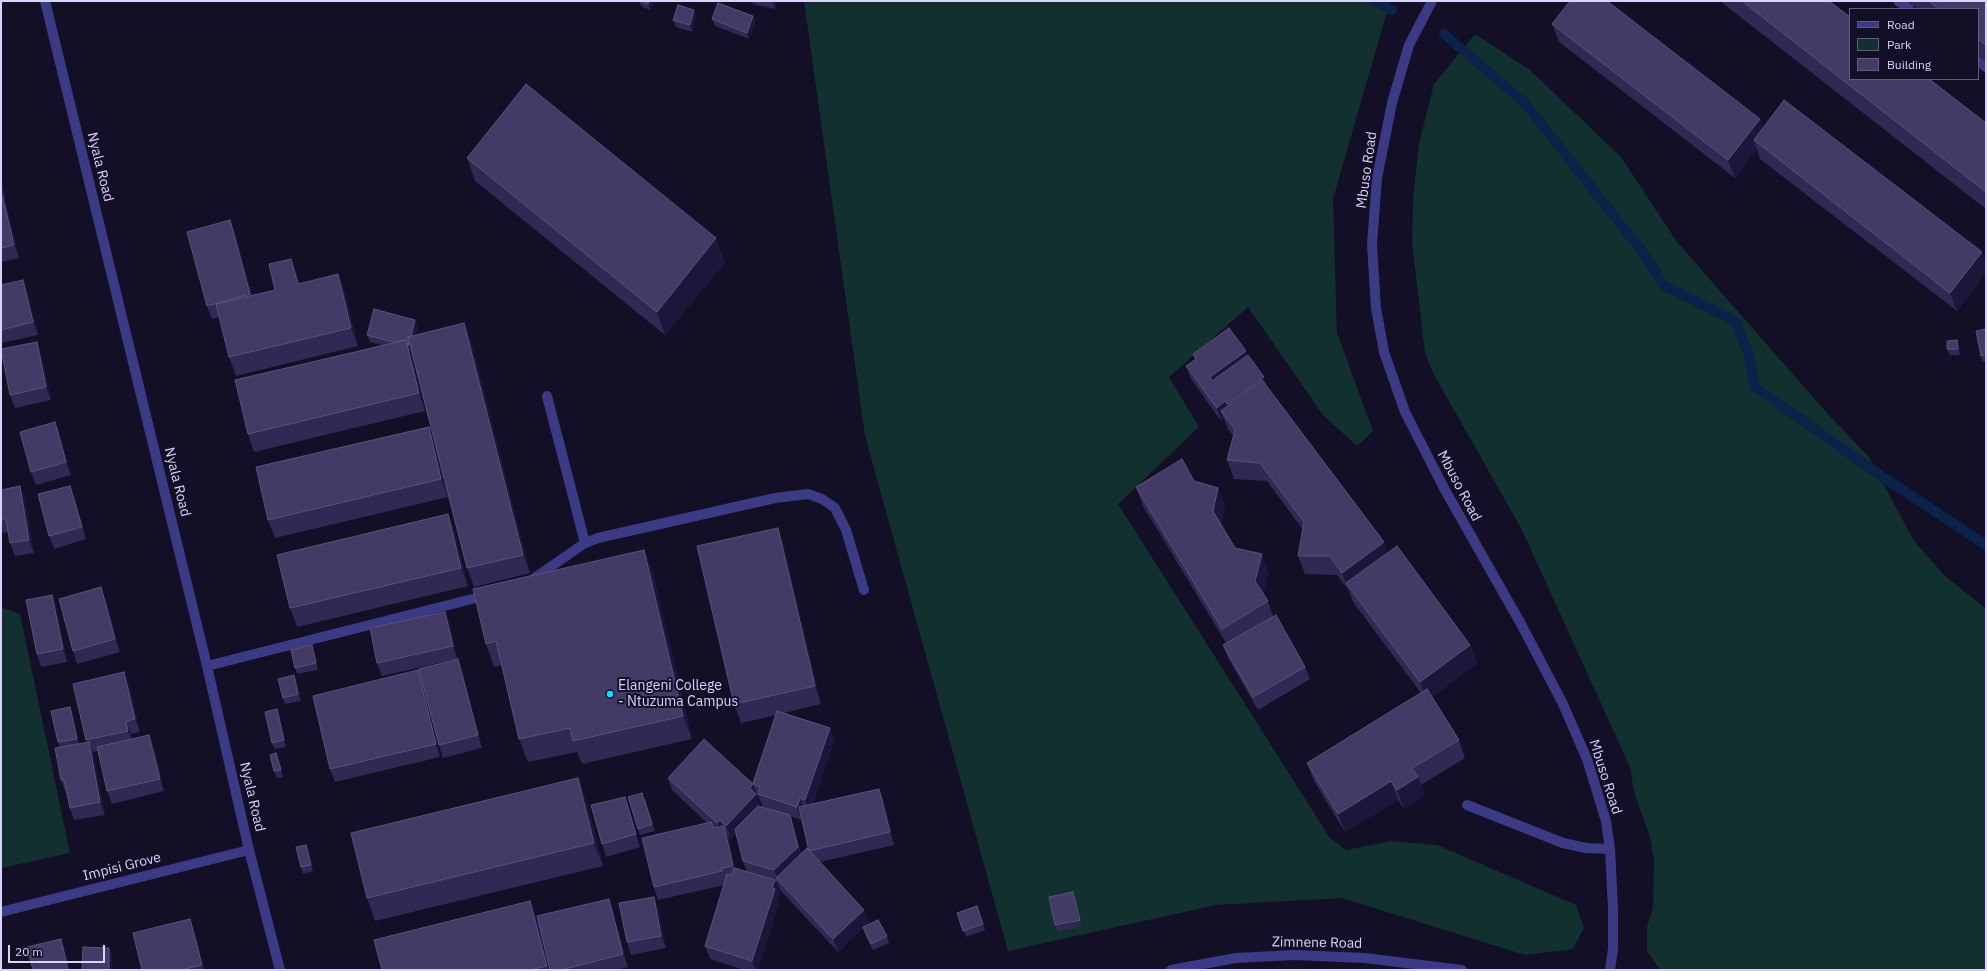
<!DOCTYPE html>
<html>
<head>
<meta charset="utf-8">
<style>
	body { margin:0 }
	#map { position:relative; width:1987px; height:971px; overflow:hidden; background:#130f26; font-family:"IBM Plex Sans",sans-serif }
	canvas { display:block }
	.frame { position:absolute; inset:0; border:2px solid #d9d4ff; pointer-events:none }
	.legend { position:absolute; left:1849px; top:8px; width:130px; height:72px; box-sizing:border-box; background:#130f26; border:1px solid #625e7d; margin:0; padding:5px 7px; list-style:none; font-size:12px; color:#d9d4ff }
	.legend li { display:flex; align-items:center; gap:8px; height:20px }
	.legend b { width:20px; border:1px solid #625e7d }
	.scale { position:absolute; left:8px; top:945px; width:97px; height:18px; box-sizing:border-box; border:2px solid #d9d4ff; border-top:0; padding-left:5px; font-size:12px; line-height:14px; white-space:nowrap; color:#d9d4ff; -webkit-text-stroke:3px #130f26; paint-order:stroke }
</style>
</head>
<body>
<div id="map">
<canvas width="1987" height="971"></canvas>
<div class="frame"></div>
<ul class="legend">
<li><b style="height:5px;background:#3d3a85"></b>Road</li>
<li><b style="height:11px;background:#12302f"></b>Park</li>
<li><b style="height:11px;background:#433a66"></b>Building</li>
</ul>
<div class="scale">20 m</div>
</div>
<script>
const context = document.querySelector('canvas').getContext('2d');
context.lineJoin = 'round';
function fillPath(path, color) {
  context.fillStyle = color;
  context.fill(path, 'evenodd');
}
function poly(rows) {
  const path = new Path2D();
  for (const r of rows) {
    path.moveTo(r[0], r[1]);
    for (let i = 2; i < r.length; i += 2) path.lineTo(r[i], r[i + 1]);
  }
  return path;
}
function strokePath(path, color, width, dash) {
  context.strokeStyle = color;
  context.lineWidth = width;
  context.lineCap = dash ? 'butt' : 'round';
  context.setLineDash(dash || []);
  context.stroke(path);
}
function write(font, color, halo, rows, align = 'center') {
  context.font = font + ' "IBM Plex Sans",sans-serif';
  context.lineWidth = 4;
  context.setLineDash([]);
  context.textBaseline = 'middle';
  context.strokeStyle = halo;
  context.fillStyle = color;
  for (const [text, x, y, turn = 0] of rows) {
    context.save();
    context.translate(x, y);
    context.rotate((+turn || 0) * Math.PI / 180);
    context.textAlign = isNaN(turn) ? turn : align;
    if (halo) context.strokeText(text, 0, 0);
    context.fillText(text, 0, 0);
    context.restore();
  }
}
fillPath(poly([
	[804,1,1390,1,1333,199,1337,333,1373,431,1357,446,1323,415,1248,307,1169,377,1199,427,1118,504,1330,838,1346,850,1391,841,1437,845,1576,905,1584,928,1573,949,1525,955,1342,898,1216,905,1008,951,865,436],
	[1475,34,1530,70,1621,157,1677,242,1827,413,1869,457,1914,541,1944,575,1986,609,1986,970,1660,970,1647,951,1647,926,1653,908,1654,860,1650,837,1634,792,1630,767,1521,528,1434,375,1425,353,1412,243,1413,200,1419,143,1434,84],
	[1,607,20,614,70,853,1,868]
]), '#12302f');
strokePath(poly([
	[1374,1,1392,10],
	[1444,34,1524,102,1645,255,1663,285,1735,321,1749,355,1755,387,1874,471,1986,545]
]), '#0c2248', 10);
strokePath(poly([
	[45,1,207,666,249,850,280,970],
	[1432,1,1409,45,1392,103,1377,178,1372,245,1376,308,1384,352,1405,412,1445,490,1521,624,1562,702,1587,759,1606,821,1610,849,1613,909,1613,949,1610,970],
	[1898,1,1909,9],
	[1978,61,1986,67],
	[547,396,585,543],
	[533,579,585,543,598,538,775,498,808,494,822,499,835,508,846,530,864,590],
	[207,666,488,595],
	[1467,805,1563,843,1586,848,1610,849],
	[1,912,249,850],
	[1171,970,1236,958,1294,955,1365,958,1462,970]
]), '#3d3a85', 10);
fillPath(poly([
	[639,1,642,1,654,2,650,10,641,6],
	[752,1,777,1,775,9,753,4],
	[1720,1,1829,1,1986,123,1986,209],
	[1907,1,1986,1,1986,62,1978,56,1978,9,1917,9],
	[696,16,692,32,676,27,673,20],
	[753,16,755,23,749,39,715,26,712,19],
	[1552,24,1763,128,1986,264,1986,273,1957,311,1760,159,1757,149,1735,178,1559,42],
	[467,158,725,262,665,335,475,181],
	[1,177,5,198,3,199,8,211,19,258,1,262],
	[230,220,235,233,252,295,275,290,298,277,300,284,345,293,358,346,236,376,229,357,219,317,212,319,207,306],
	[1,285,28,293,38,335,1,343],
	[464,323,471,341,530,573,474,587,467,568,411,350,410,353,412,358,425,411,254,452,248,434,382,345,370,342,367,335,418,327,415,336],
	[1986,329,1986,362,1983,362,1981,356],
	[1960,347,1960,355,1950,355,1947,349],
	[41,354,51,400,15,408,10,395],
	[1193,354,1247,355,1268,388,1384,542,1387,553,1470,645,1477,663,1432,697,1459,740,1465,758,1421,785,1425,796,1404,809,1398,800,1345,832,1314,781,1307,763,1421,693,1353,602,1349,591,1337,575,1305,574,1298,556,1303,530,1267,481,1234,479,1227,460,1234,437,1228,429,1224,419,1221,421,1191,379,1186,366,1195,360],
	[55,422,60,435,71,475,36,485,31,472],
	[429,427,435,445,448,497,275,538,268,520],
	[1194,481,1218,488,1225,506,1221,524,1235,548,1269,573,1263,594,1268,601,1273,616,1305,667,1310,679,1258,710,1228,658,1223,645,1226,643,1143,506,1136,487],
	[20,486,25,499,34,553,15,556,10,543,8,532,3,533,1,527,1,490],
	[70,486,75,498,86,539,54,549,49,536],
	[448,514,455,533,468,586,297,627,290,608],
	[778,528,784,547,821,704,784,713,830,728,834,741,813,804,879,789,884,801,894,845,820,862,864,910,869,923,865,926,887,936,889,943,873,950,865,934,863,928,838,952,780,890,777,882,775,882,780,893,778,898,779,902,758,970,744,970,710,959,705,946,724,885,658,900,654,887,707,823,672,790,668,778,753,783,776,715,741,723,734,704],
	[758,795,759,798,763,807,778,812,760,807,757,797,758,797],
	[790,816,802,820,810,852,801,854,794,828],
	[736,834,743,861,747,872,735,868,728,836,731,839],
	[644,550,653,573,692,739,582,764,577,752,528,762,519,739,502,665,494,667,486,644],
	[101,587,106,600,120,652,77,664,73,651],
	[52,595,56,607,67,662,41,667,37,654],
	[445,612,450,625,457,659,462,672,482,748,443,758,439,745,426,696,440,757,335,782,330,769,421,679,452,660,382,676,377,663],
	[314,652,318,670,297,674,295,668],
	[294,675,297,682,301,701,285,704,283,698],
	[129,685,140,732,131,734,132,739,154,747,164,791,112,804,107,791,98,751,93,752,105,815,74,820,70,808,67,793,66,793,61,780,60,747,58,742,70,707,73,714,79,744,87,742,86,740],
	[277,709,279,715,286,747,275,749,272,743],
	[276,753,279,760,283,777,277,778,274,771],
	[645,799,655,831,640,835,638,829],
	[587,802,603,866,375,921,367,898],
	[629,809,640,847,606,857,602,844],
	[306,845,309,852,313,871,303,874,301,867],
	[1075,898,1082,926,1058,932,1055,925],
	[977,906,985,930,966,937,957,913],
	[659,910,666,948,631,955,627,942],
	[613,912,628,967,616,970,550,970],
	[537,919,550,970,382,970],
	[195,932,204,970,142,970]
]), '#312854');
fillPath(poly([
	[649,1,654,1,654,2,650,10,648,4],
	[773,1,777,1,775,9,773,2],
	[694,10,696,16,692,32,690,25],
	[753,16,755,23,749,39,747,33],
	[1760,119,1766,137,1754,140,1757,150,1735,178,1728,160],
	[1,177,5,198,1,186],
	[3,198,8,211,19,258,14,245],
	[230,220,235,233,255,307,250,294],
	[716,238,725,262,665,335,657,312],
	[1982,252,1986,264,1986,273,1957,311,1950,293],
	[291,259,298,277,305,303,298,284],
	[338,274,345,293,358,346,351,328],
	[23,280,28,293,38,335,33,322],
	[415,320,418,327,410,353,412,358,425,411,419,393,406,340],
	[464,323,471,341,530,573,523,555],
	[1957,340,1960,347,1960,355,1958,349],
	[37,342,41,354,51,400,46,387],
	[1246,351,1250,364,1214,390,1210,377],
	[1264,377,1269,390,1232,417,1228,404],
	[1225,401,1230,414,1221,411,1224,419,1221,421,1217,408],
	[55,422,60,435,71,475,66,462],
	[429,427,435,445,448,497,441,479],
	[20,486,25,499,34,553,29,540],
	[70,486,75,498,86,539,82,527],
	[1218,488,1225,506,1220,530,1213,511],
	[448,514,455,533,468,586,461,568],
	[778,528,784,547,821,704,815,686],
	[1384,542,1390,561,1346,583,1349,592,1342,573],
	[644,550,653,573,692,739,683,716],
	[1262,554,1269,573,1262,600,1255,581],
	[101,587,106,600,120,652,115,639],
	[52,595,56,607,67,662,63,649],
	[445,612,450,625,457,659,453,646],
	[312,645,314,652,318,670,316,663],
	[1470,645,1477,663,1427,701,1420,682],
	[458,659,462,672,482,748,478,735],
	[418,670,423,683,440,757,436,744],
	[124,672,129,685,140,732,135,719],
	[294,675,297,682,301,701,298,694],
	[70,707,73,714,79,745,77,739],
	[277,709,279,715,286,747,284,740],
	[126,721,131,734,133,743,128,731],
	[830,728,834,741,810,813,805,800],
	[149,735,154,747,164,791,160,779],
	[89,742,94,755,105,815,100,802],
	[276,753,279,760,283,777,281,770],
	[1418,777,1425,796,1404,809,1397,790],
	[578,778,587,802,603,866,594,843],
	[1391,781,1398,800,1345,832,1338,814],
	[753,784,758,797,757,797,761,807,731,839,726,826,750,788],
	[879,789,884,801,894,845,890,832],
	[625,797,629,809,640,847,636,834],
	[800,798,805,811,802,820,797,807],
	[790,815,794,828,802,860,778,880,774,870],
	[720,820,724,833,721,836,717,823],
	[724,826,728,838,738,879,733,866],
	[306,845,309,852,313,871,311,865],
	[775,880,780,893,778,898,779,902,758,970,755,970,752,961],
	[1073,892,1075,898,1082,926,1080,920],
	[654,897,659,910,666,948,661,936],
	[609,899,613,912,628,967,623,954],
	[530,901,537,919,550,970,549,970,547,966],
	[864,910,869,923,838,952,833,939],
	[190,919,195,932,204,970,202,965],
	[61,939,66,952,70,970,68,970],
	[109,948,112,955,112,970,109,970]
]), '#1d163a');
const building = poly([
	[642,1,649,1,648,4,642,1],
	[1570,1,1607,1,1760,119,1728,160,1552,24,1570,1],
	[1742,1,1829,1,1850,17,1850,79,1929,79,1986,123,1986,192,1742,1],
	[1929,1,1986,1,1986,45,1978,39,1978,9,1939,9,1929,1],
	[718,3,753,16,747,33,712,19,718,3],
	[678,5,694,10,690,25,673,20,678,5],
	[526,84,716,238,657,312,467,158,526,84],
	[1784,100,1982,252,1950,293,1754,140,1784,100],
	[3,198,14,245,1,248,1,199,3,198],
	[230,220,250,294,207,306,187,232,230,220],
	[291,259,298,284,338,274,351,328,229,357,216,304,275,290,269,264,291,259],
	[23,280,33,322,1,330,1,285,23,280],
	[374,309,415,320,411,337,408,337,409,342,408,346,406,340,393,342,367,335,374,309],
	[464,323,523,555,467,568,408,337,464,323],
	[1229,328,1246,351,1210,377,1212,381,1248,355,1264,377,1228,404,1225,401,1217,408,1186,366,1196,359,1193,354,1229,328],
	[1986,329,1986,355,1981,356,1976,331,1986,329],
	[406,340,419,393,248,434,235,380,406,340],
	[1957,340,1958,349,1947,349,1947,341,1957,340],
	[37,342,46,387,10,395,1,349,37,342],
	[1262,380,1384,542,1342,573,1330,556,1298,556,1304,522,1260,463,1227,460,1235,430,1221,411,1262,380],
	[55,422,66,462,31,472,20,432,55,422],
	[429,427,441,479,268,520,256,467,429,427],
	[1182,459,1194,481,1218,488,1213,511,1235,548,1262,554,1255,581,1268,601,1222,629,1136,487,1182,459],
	[20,486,29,540,10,543,6,519,1,519,1,490,20,486],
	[70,486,82,527,49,536,38,494,70,486],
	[448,514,461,568,290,608,277,555,448,514],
	[778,528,815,686,734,704,697,546,778,528],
	[1397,546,1470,645,1420,682,1346,583,1397,546],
	[644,550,683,716,573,741,570,728,519,739,496,641,486,644,473,589,644,550],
	[101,587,115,639,73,651,59,599,101,587],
	[52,595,63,649,37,654,26,600,52,595],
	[445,612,453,646,377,663,370,628,445,612],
	[1276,615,1305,667,1253,697,1223,645,1276,615],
	[312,645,316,663,295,668,291,650,312,645],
	[458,659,478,735,439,745,419,669,458,659],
	[418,670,436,744,330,769,313,696,418,670],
	[124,672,135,719,126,721,128,731,86,740,73,684,124,672],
	[294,675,298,694,283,698,278,679,294,675],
	[1427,689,1459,740,1412,768,1418,777,1397,790,1391,781,1338,814,1307,763,1427,689],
	[70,707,77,739,58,742,51,711,70,707],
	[277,709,284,740,272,743,265,712,277,709],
	[777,711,830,728,805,800,800,798,797,807,758,794,760,787,754,785,755,783,753,783,777,711],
	[149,735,160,779,107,791,97,747,149,735],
	[704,739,753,784,750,788,756,794,726,826,720,820,717,823,668,778,704,739],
	[89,742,100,802,70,808,64,780,61,780,55,748,89,742],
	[276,753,281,770,274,771,270,755,276,753],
	[578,778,594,843,367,898,351,833,578,778],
	[879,789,890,832,809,851,799,807,879,789],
	[642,793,652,824,638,829,628,797,642,793],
	[625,797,636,834,602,844,591,805,625,797],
	[758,806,790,815,798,847,774,870,743,861,735,829,758,806],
	[711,822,713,828,724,826,733,866,722,868,722,871,654,887,642,838,711,822],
	[306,845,311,865,301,867,296,847,306,845],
	[807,848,864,910,833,939,776,878,807,848],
	[734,868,775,880,772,888,775,889,752,961,705,946,727,874,732,875,734,868],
	[1073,892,1080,920,1055,925,1049,897,1073,892],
	[654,897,661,936,627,942,619,903,654,897],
	[609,899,623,954,561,970,550,970,537,916,609,899],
	[530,901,547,966,530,970,382,970,374,940,530,901],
	[977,906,983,924,963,931,957,913,977,906],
	[190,919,202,965,181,970,142,970,133,933,190,919],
	[878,920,887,936,871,944,863,927,878,920],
	[61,939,68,970,33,970,27,947,61,939],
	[83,947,109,948,109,970,82,970,83,947]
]);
fillPath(building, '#433a66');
strokePath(building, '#5a527e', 1);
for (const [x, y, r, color] of [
	[610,694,4,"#00e5ff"]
]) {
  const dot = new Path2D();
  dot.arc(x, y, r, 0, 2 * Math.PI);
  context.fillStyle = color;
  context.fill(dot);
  strokePath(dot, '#130f26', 1.5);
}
write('14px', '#d9d4ff', '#130f26', [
	["Nyala Road",100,167,76],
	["Mbuso Road",1367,170,-82],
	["Nyala Road",177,482,76],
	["Mbuso Road",1459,486,62],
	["Mbuso Road",1605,777,72],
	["Nyala Road",252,797,77],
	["Impisi Grove",122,867,-14],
	["Zimnene Road",1317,943,1]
]);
write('14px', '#d9d4ff', '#130f26', [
	["Elangeni College",618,686],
	["- Ntuzuma Campus",618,702]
], 'left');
</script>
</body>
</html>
